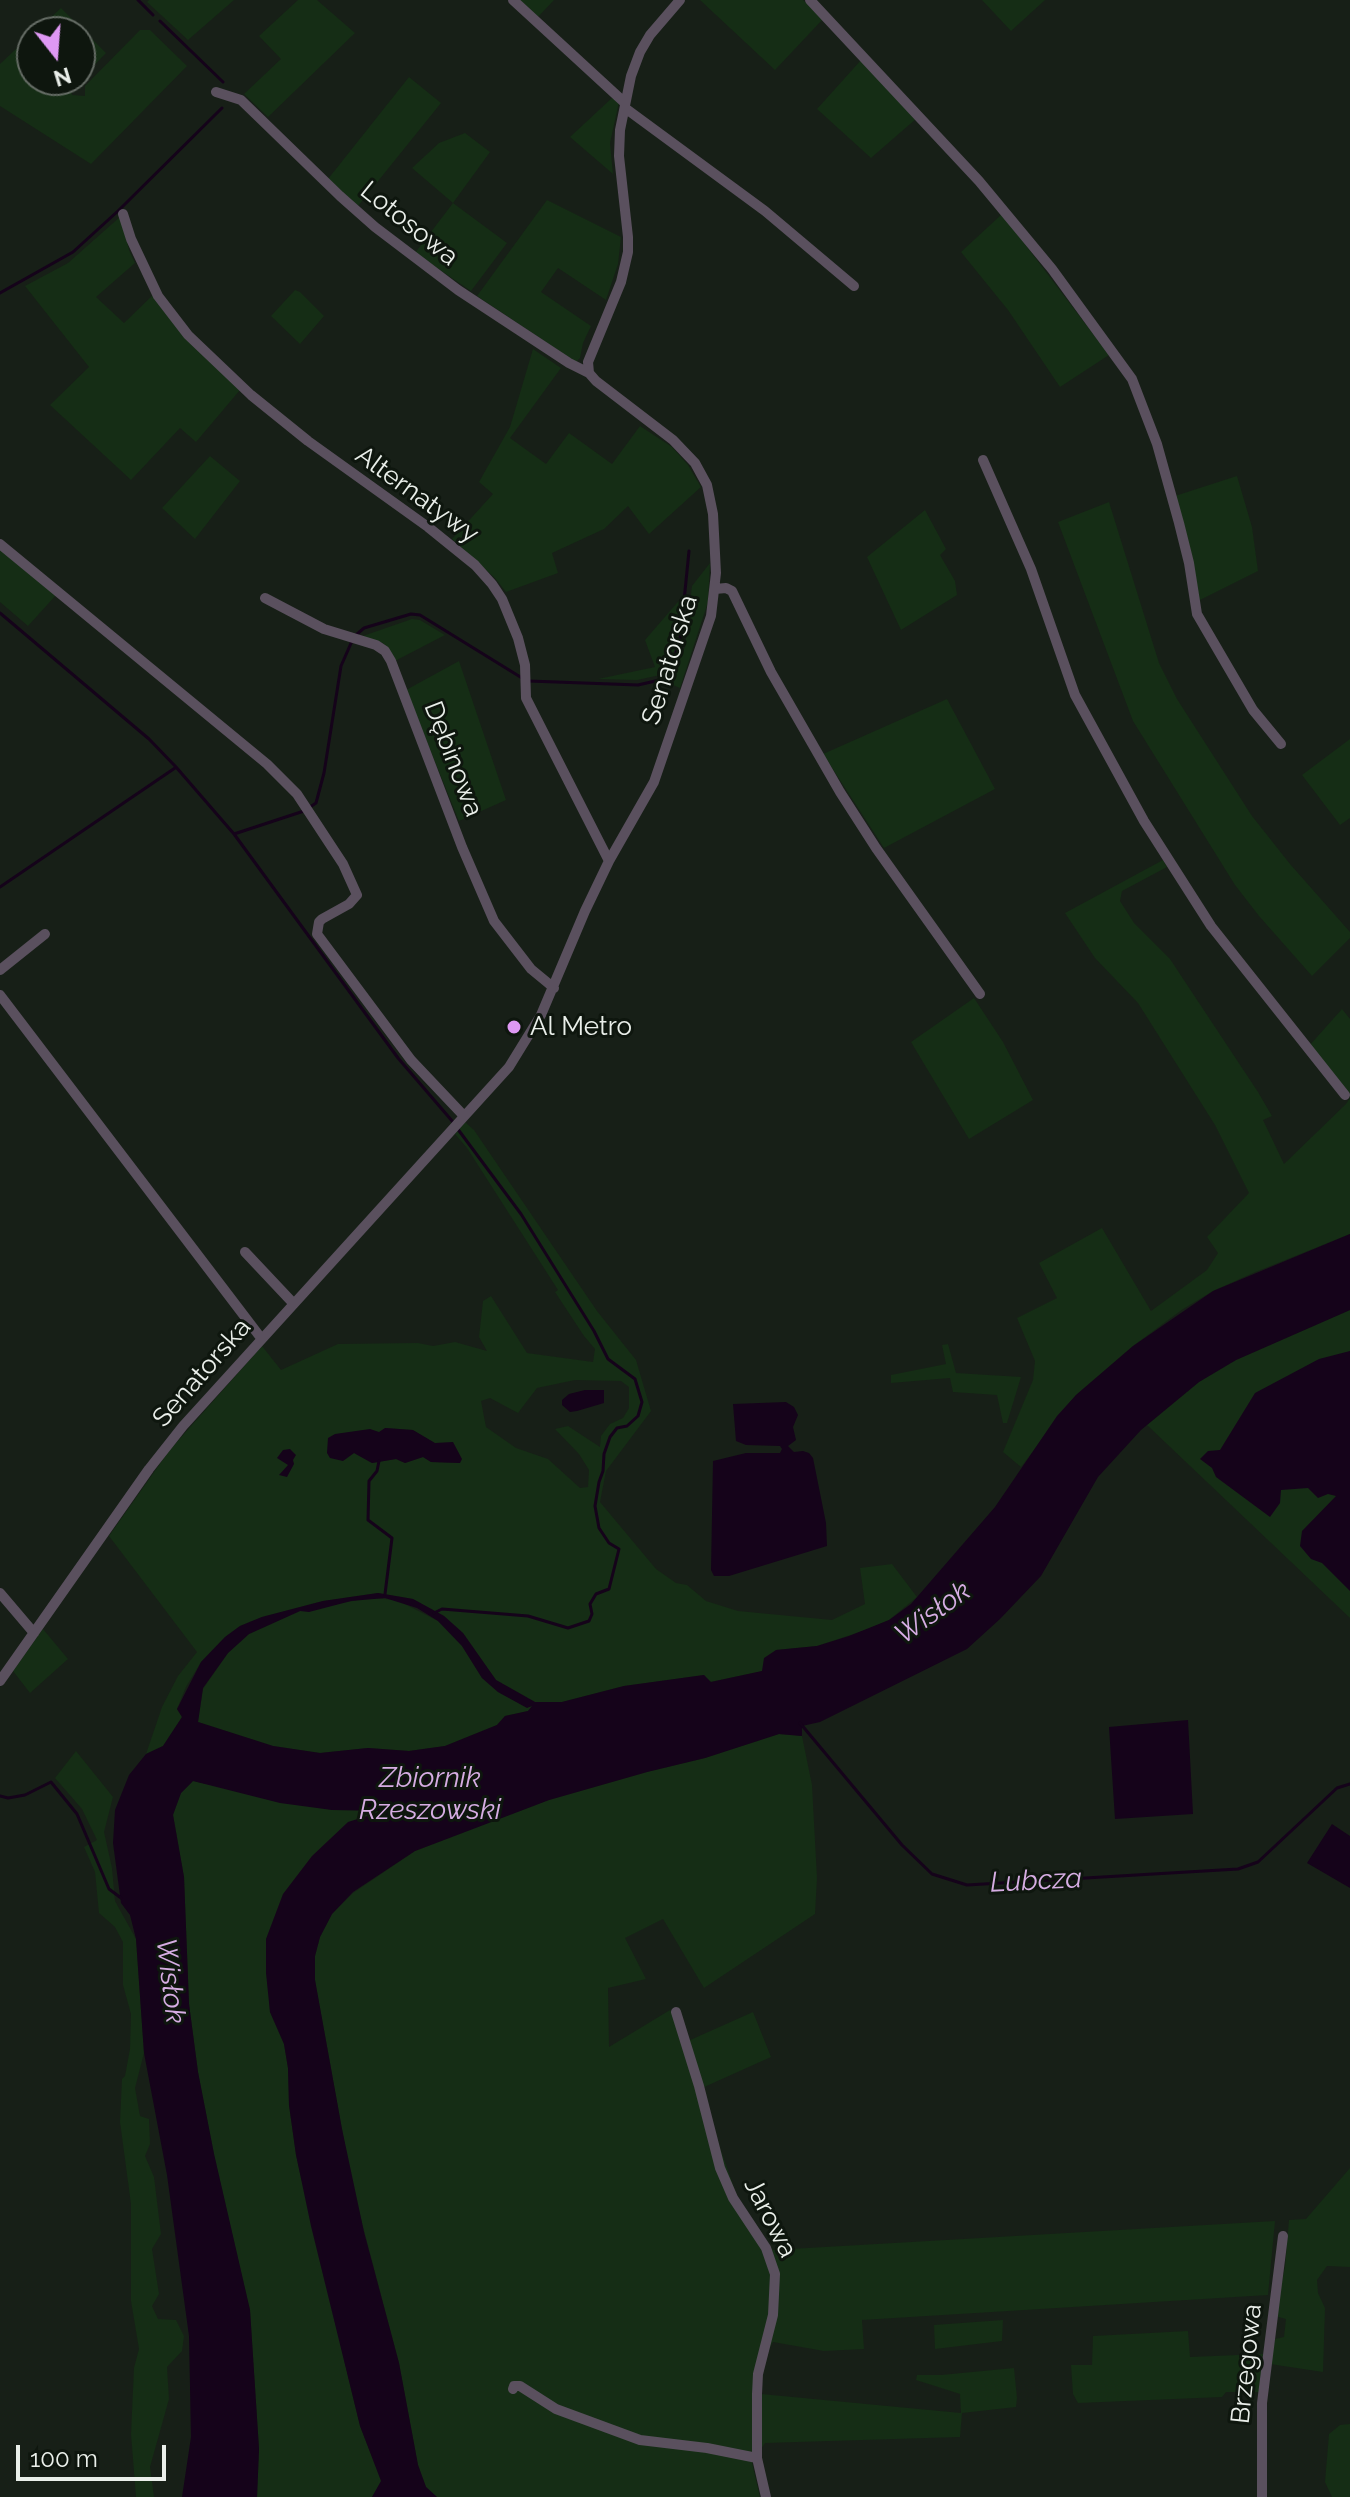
<!DOCTYPE html>
<html>
<head>
<meta charset="utf-8">
<style>
	body { margin:0 }
	#map { position:relative; width:1350px; height:2497px; overflow:hidden; background:#171f17; font-family:Raleway,sans-serif }
	canvas { display:block }
	.north { position:absolute; left:16px; top:16px; width:80px; height:80px; box-sizing:border-box; background:#0e160e; border:2px solid #666d66; border-radius:50%; rotate:163deg; font-size:22px; font-weight:700; line-height:32px; text-align:center; color:#eaefea }
	.north::after { content:''; display:block; margin:auto; width:28px; height:36px; background:#de98f3; clip-path:polygon(50% 0,100% 100%,50% 72%,0 100%) }
	.scale { position:absolute; left:16px; top:2445px; width:150px; height:36px; box-sizing:border-box; border:4px solid #eaefea; border-top:0; padding-left:10px; font-size:24px; line-height:28px; white-space:nowrap; color:#eaefea; -webkit-text-stroke:6px #0e160e; paint-order:stroke }
</style>
</head>
<body>
<div id="map">
<canvas width="1350" height="2497"></canvas>
<div class="north">N</div>
<div class="scale">100 m</div>
</div>
<script>
const context = document.querySelector('canvas').getContext('2d');
context.lineJoin = 'round';
function fillPath(path, color) {
  context.fillStyle = color;
  context.fill(path, 'evenodd');
}
function poly(rows) {
  const path = new Path2D();
  for (const r of rows) {
    path.moveTo(r[0], r[1]);
    for (let i = 2; i < r.length; i += 2) path.lineTo(r[i], r[i + 1]);
  }
  return path;
}
function strokePath(path, color, width, dash) {
  context.strokeStyle = color;
  context.lineWidth = width;
  context.lineCap = dash ? 'butt' : 'round';
  context.setLineDash(dash || []);
  context.stroke(path);
}
function write(font, color, halo, rows, align = 'center') {
  context.font = font + ' Raleway,sans-serif';
  context.lineWidth = 6;
  context.setLineDash([]);
  context.textBaseline = 'middle';
  context.strokeStyle = halo;
  context.fillStyle = color;
  for (const [text, x, y, turn = 0] of rows) {
    context.save();
    context.translate(x, y);
    context.rotate((+turn || 0) * Math.PI / 180);
    context.textAlign = isNaN(turn) ? turn : align;
    if (halo) context.strokeText(text, 0, 0);
    context.fillText(text, 0, 0);
    context.restore();
  }
}
fillPath(poly([
	[149,0,234,0,188,40,147,2],
	[298,0,317,0,355,33,268,117,244,94,281,59,259,36],
	[518,0,554,0,537,18],
	[700,0,803,0,823,19,775,70],
	[982,0,1045,0,1011,31],
	[61,8,106,53,80,80,69,81,72,95,85,96,85,86,140,30,150,30,187,66,91,164,0,106,0,64,32,34,32,80,80,80,80,32,35,32],
	[862,59,917,118,871,158,817,109],
	[409,77,441,103,358,206,328,179],
	[613,97,619,102,610,143,613,174,570,137],
	[465,133,490,152,453,203,507,243,471,291,415,253,453,203,412,168,439,143],
	[547,200,621,237,618,264,606,300,558,268,541,292,591,326,583,343,580,358,576,362,477,296],
	[1002,214,1109,355,1060,387,1008,310,961,252],
	[121,216,129,250,135,263,96,297,124,323,153,295,240,390,196,442,180,428,131,480,50,405,89,367,25,286,68,263],
	[295,290,300,292,324,316,300,344,271,316],
	[533,349,561,368,510,438,546,464,569,433,612,464,640,426,672,447,688,465,701,487,649,534,628,506,604,529,552,553,558,573,506,592,495,578,452,539,493,494,479,482,510,427],
	[210,456,240,481,195,539,162,508],
	[1237,476,1252,527,1258,571,1198,601,1175,496],
	[1109,502,1159,663,1177,699,1252,816,1290,864,1350,932,1350,938,1312,976,1259,916,1235,885,1133,721,1058,522],
	[925,510,946,549,940,555,955,581,957,595,901,630,867,557],
	[0,547,57,594,28,626,0,602],
	[710,563,708,602,680,688,668,683,685,647,692,586],
	[683,596,675,648,665,674,637,680,598,679,655,667,645,640],
	[412,619,420,620,445,635,395,661,383,643,360,637],
	[459,661,506,800,459,821,406,690],
	[947,699,995,789,884,848,823,754],
	[1350,739,1350,818,1340,825,1302,775],
	[1163,860,1167,867,1122,891,1120,901,1134,923,1170,959,1258,1092,1272,1116,1263,1120,1284,1164,1346,1104,1350,1098,1309,1046,1342,1009,1350,1019,1350,1234,1253,1273,1213,1291,1183,1309,1133,1346,1076,1395,1021,1467,1003,1452,1033,1380,1035,1361,1017,1318,1057,1298,1039,1263,1102,1228,1151,1311,1207,1270,1218,1253,1207,1237,1249,1193,1215,1125,1138,1003,1095,958,1065,913],
	[974,998,1003,1042,1033,1100,969,1139,911,1042],
	[465,1122,474,1130,597,1311,636,1360,651,1411,606,1471,600,1502,656,1569,676,1583,687,1585,706,1601,738,1611,832,1620,865,1604,860,1568,892,1564,917,1597,889,1620,869,1629,817,1646,776,1650,763,1671,710,1682,704,1675,624,1686,562,1702,535,1702,496,1680,463,1633,444,1616,413,1599,378,1593,323,1601,262,1617,240,1626,225,1637,201,1662,186,1687,177,1709,182,1717,163,1746,146,1754,162,1707,178,1676,197,1652,109,1536,169,1451,262,1346,281,1370,338,1344,418,1343,433,1346,455,1342,487,1351,479,1337,483,1301,491,1296,527,1353,593,1362,595,1349,584,1336,555,1292,558,1290,467,1148,455,1134],
	[575,1380,621,1381,629,1387,629,1408,623,1418,610,1424,601,1436,600,1447,568,1426,555,1429,579,1454,589,1470,588,1487,580,1488,548,1459,516,1448,486,1427,481,1401,490,1398,518,1413,537,1388],
	[386,1428,412,1430,434,1443,444,1443,460,1463,431,1462,423,1457,405,1463,396,1459,372,1463,354,1453,343,1461],
	[1350,1310,1350,1618,1147,1425,1199,1382,1236,1360],
	[948,1344,956,1373,1021,1377,1007,1423,1003,1423,997,1395,953,1392,950,1378,891,1383,891,1375,946,1364,942,1345],
	[369,1598,397,1600,438,1621,462,1646,482,1678,498,1692,527,1707,532,1706,528,1711,505,1716,497,1725,445,1746,409,1751,368,1748,320,1753,273,1746,198,1722,203,1689,228,1653,249,1634,300,1611],
	[43,1629,68,1659,30,1693,13,1671],
	[779,1734,802,1736,812,1785,817,1878,815,1914,704,1988,663,1919,625,1938,646,1979,608,1988,609,2047,670,2010,673,2014,738,2199,773,2250,1275,2221,1268,2295,862,2320,864,2349,824,2351,773,2342,764,2358,761,2394,961,2413,960,2394,916,2380,917,2375,941,2375,1014,2368,1017,2398,1016,2407,962,2413,960,2437,765,2443,752,2463,760,2497,437,2497,426,2487,418,2465,399,2363,352,2185,315,1980,315,1956,320,1937,332,1914,353,1893,415,1851,549,1800,647,1772,705,1758],
	[76,1751,113,1797,104,1832,112,1868,115,1901,136,1939,144,2053,135,2088,140,2116,149,2119,150,2144,145,2156,154,2177,161,2234,152,2249,159,2294,152,2306,158,2319,176,2320,184,2336,182,2351,167,2367,169,2399,150,2467,154,2497,136,2497,131,2434,134,2368,139,2349,131,2301,131,2204,120,2122,122,2079,125,2076,130,2049,131,2014,123,1985,123,1942,115,1927,99,1913,95,1872,84,1847,97,1840,82,1809,55,1778],
	[193,1781,333,1810,387,1810,266,1939,270,2012,284,2044,288,2068,289,2105,296,2155,360,2426,382,2481,372,2497,257,2497,259,2449,250,2310,214,2154,198,2072,189,2004,184,1877,173,1814,181,1793],
	[753,2012,771,2057,702,2088,688,2041],
	[1350,2168,1350,2267,1327,2266,1317,2280,1318,2293,1325,2308,1323,2372,1270,2364,1275,2339,1284,2337,1286,2319,1275,2316,1285,2267,1289,2220,1306,2219],
	[1003,2320,1002,2341,935,2349,934,2325],
	[1188,2331,1190,2357,1263,2354,1259,2392,1226,2392,1222,2397,1078,2403,1073,2394,1071,2365,1092,2365,1093,2336],
	[1350,2424,1350,2497,1332,2497,1325,2482,1329,2434,1340,2425]
]), '#152d15');
fillPath(poly([
	[1350,1234,1350,1310,1236,1360,1199,1382,1141,1430,1098,1477,1041,1576,1000,1619,967,1649,820,1722,802,1726,802,1736,779,1734,705,1758,647,1772,549,1800,415,1851,353,1892,332,1914,320,1937,315,1956,315,1980,342,2129,364,2232,399,2363,418,2465,426,2487,437,2497,372,2497,381,2481,360,2426,311,2226,296,2155,289,2105,288,2068,284,2044,270,2012,266,1973,266,1939,283,1894,312,1856,348,1822,383,1811,332,1810,280,1803,193,1781,181,1793,173,1815,184,1877,189,2004,198,2072,214,2154,250,2310,259,2449,257,2497,182,2497,191,2437,189,2336,167,2175,144,2053,136,1939,130,1915,121,1903,113,1843,115,1810,129,1775,146,1754,163,1746,182,1717,177,1709,201,1662,225,1637,240,1626,262,1617,323,1601,378,1593,413,1599,444,1616,463,1633,496,1680,535,1702,562,1702,624,1686,704,1675,711,1682,762,1671,764,1658,776,1650,817,1646,849,1636,889,1620,911,1604,995,1507,1057,1416,1076,1395,1133,1346,1213,1291],
	[385,1598,417,1608,438,1621,462,1646,482,1678,498,1692,527,1708,532,1706,528,1711,505,1716,497,1725,445,1746,409,1751,368,1748,320,1753,273,1746,198,1722,203,1688,228,1653,249,1634,300,1611,309,1612,351,1601],
	[1350,1351,1350,1591,1322,1563,1311,1559,1300,1546,1302,1531,1336,1496,1328,1494,1318,1498,1308,1488,1281,1490,1280,1503,1270,1517,1216,1477,1212,1468,1200,1459,1208,1451,1220,1450,1255,1393,1319,1359],
	[585,1390,604,1390,604,1403,577,1411,570,1412,562,1405,562,1400,569,1394],
	[786,1402,794,1407,798,1415,793,1427,796,1440,788,1446,794,1452,803,1451,809,1453,813,1458,826,1523,827,1546,729,1576,714,1576,711,1570,713,1461,746,1453,780,1453,782,1449,780,1446,746,1445,736,1441,733,1404],
	[385,1428,413,1430,435,1443,453,1442,462,1459,460,1463,431,1462,423,1457,405,1463,396,1459,372,1463,354,1453,343,1461,330,1458,327,1453,328,1438,335,1434,370,1429,379,1432],
	[290,1449,296,1455,293,1460,294,1464,287,1477,279,1475,288,1465,277,1458,283,1450],
	[1188,1720,1193,1814,1115,1819,1109,1727],
	[1332,1824,1350,1836,1350,1888,1307,1863]
]), '#15031a');
strokePath(poly([
	[138,0,153,15],
	[160,21,223,82],
	[0,293,73,252,118,211,222,108],
	[0,613,149,739,176,767,234,834,398,1058,453,1122],
	[356,635,364,628,411,614,420,615,522,678],
	[529,681,638,685,664,679,669,674,680,641,689,551],
	[234,834,304,811,316,803,324,773,341,666,352,641],
	[0,887,175,768],
	[379,1461,377,1471,369,1481,368,1520,392,1538,385,1594],
	[434,1613,442,1609,528,1616,568,1628,589,1621,592,1614,590,1604,596,1594,609,1589,619,1549,609,1543,599,1528,595,1506,599,1482,603,1471,604,1454,610,1437,617,1428,627,1426,638,1416,642,1402,635,1379,608,1359,594,1331,521,1214,457,1128],
	[800,1723,902,1845,932,1874,967,1885,1238,1869,1258,1862,1337,1788,1350,1784],
	[0,1796,8,1798,25,1795,51,1782,77,1814,109,1889,121,1898]
]), '#15031a', 3);
strokePath(poly([
	[513,0,625,103],
	[810,0,979,181,1052,269,1132,379,1157,444,1179,523,1189,563,1197,614,1253,710,1281,744],
	[216,92,241,100,340,196,375,227,458,290,569,363,589,373],
	[625,108,765,211,854,286],
	[123,214,131,239,158,296,188,335,251,395,308,441,428,527,475,565,492,584,502,599,518,638,525,665,526,698,609,861],
	[983,460,1031,569,1075,695,1144,821,1211,926,1345,1095],
	[0,544,267,764,297,794,343,864,357,895,349,904,322,919,319,922,317,934,411,1060,464,1116],
	[715,589,726,588,732,591,771,672,840,792,876,848,980,994],
	[265,598,324,629,376,645,385,651,391,661,462,847,494,921,531,969,554,988],
	[0,970,45,934],
	[0,995,261,1338],
	[245,1252,293,1303],
	[0,1593,34,1633],
	[0,1681,149,1469,183,1426,509,1067,541,1015,585,911,609,861,654,782,711,616,716,573,713,514,707,485,695,463,673,440,596,381,589,373,588,362,621,282,628,252,628,237,619,156,620,130,631,76,640,52,650,35,680,0],
	[676,2012,699,2086,720,2168,733,2198,766,2248,775,2274,773,2315,758,2374,757,2394,757,2458,766,2497],
	[513,2389,514,2386,520,2386,556,2409,640,2440,707,2448,757,2458],
	[1262,2497,1262,2403,1283,2236]
]), '#5a505e', 10);
for (const [x, y, r, color] of [
	[514,1027,8,"#de98f3"]
]) {
  const dot = new Path2D();
  dot.arc(x, y, r, 0, 2 * Math.PI);
  context.fillStyle = color;
  context.fill(dot);
  strokePath(dot, '#0e160e', 3);
}
write('26px', '#eaefea', '#0e160e', [
	["Lotosowa",409,224,39],
	["Alternatywy",417,495,36],
	["Senatorska",670,660,-73],
	["Dębinowa",453,759,69],
	["Senatorska",202,1373,-49],
	["Jarowa",770,2218,63],
	["Brzegowa",1247,2364,-84]
]);
write('26px', '#eaefea', '#0e160e', [
	["Al Metro",530,1027]
], 'left');
write('italic 28px', '#d6ade3', '#0e160e', [
	["Wisłok",933,1613,-36],
	["Zbiornik",430,1779],
	["Rzeszowski",430,1811],
	["Lubcza",1036,1881,-3],
	["Wisłok",170,1981,83]
]);
</script>
</body>
</html>
